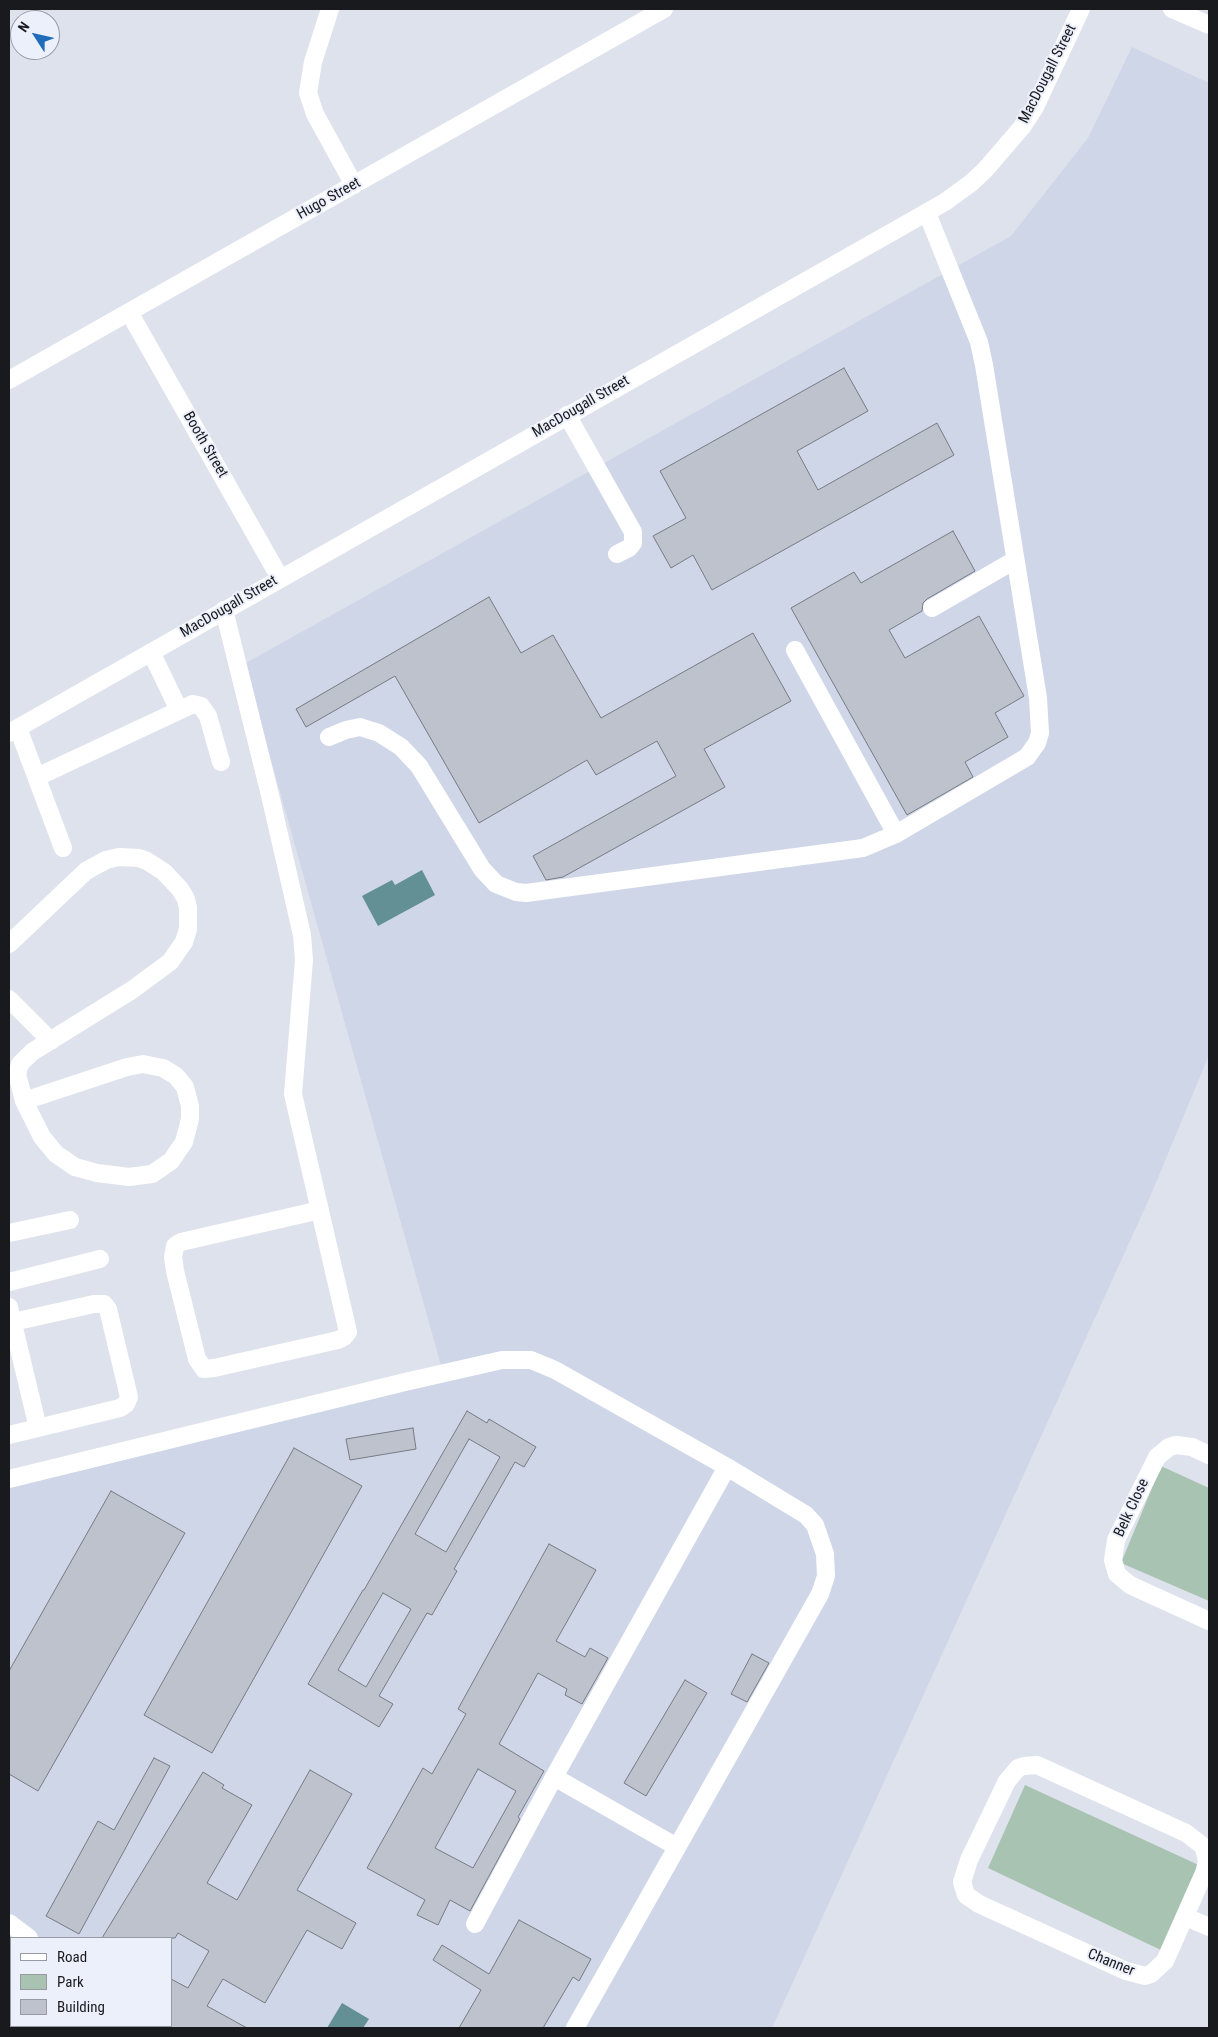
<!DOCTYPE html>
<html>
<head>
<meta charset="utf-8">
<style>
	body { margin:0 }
	#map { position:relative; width:1218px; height:2037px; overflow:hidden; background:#dee2ed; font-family:"Roboto Condensed",sans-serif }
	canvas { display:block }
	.frame { position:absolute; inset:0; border:10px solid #191a1e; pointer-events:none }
	.legend { position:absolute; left:10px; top:1937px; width:162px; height:90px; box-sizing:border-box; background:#ebf0fb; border:1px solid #979aa3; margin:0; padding:6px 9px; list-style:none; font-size:15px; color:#191a1e }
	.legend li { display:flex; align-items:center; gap:10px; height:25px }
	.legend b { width:25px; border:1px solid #979aa3 }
	.north { position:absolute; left:10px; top:10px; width:50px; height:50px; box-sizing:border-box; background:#ebf0fb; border:1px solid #979aa3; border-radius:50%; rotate:305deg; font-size:14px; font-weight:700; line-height:20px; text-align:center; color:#191a1e }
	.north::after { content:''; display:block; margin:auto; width:18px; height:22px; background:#1f6cbb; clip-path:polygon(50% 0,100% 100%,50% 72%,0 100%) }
</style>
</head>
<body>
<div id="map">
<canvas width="1218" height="2037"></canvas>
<div class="frame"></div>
<ul class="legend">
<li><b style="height:6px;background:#fff"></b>Road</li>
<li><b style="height:14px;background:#a9c3b2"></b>Park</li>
<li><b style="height:14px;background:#bec2cd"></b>Building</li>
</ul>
<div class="north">N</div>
</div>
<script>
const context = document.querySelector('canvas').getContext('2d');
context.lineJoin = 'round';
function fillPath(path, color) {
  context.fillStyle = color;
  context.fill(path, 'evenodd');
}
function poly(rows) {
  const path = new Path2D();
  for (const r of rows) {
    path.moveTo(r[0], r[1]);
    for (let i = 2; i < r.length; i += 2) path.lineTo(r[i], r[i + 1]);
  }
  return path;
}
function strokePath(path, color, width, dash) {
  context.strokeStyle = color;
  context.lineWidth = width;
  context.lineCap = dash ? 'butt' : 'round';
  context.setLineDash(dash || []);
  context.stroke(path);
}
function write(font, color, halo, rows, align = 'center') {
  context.font = font + ' "Roboto Condensed",sans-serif';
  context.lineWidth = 4;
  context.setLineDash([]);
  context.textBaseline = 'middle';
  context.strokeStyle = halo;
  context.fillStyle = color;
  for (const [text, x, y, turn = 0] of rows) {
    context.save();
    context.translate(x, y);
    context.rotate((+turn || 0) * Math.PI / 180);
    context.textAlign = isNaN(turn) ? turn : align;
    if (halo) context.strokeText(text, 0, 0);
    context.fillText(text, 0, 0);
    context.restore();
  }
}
fillPath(poly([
	[1132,47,1209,83,1209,1055,1150,1197,772,2028,9,2028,9,1477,444,1376,244,664,1011,236,1088,138],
	[11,1938,171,1938,171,2026,11,2026]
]), '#cfd6e8');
fillPath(poly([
	[1161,1466,1209,1488,1209,1601,1121,1563],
	[1025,1785,1203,1867,1165,1952,988,1868]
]), '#a9c3b2');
fillPath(poly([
	[422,870,435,895,378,926,362,896,392,880,395,885],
	[342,2003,369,2019,363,2028,327,2028]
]), '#639095');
const building = poly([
	[844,368,868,411,797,451,818,490,937,423,954,455,712,590,693,555,671,568,653,536,686,518,660,471,844,368],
	[953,531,975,571,927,599,923,603,922,611,889,630,905,658,979,616,1024,696,995,713,1008,737,965,762,973,777,907,815,791,608,854,572,861,583,953,531],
	[489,597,521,653,553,635,601,718,753,633,791,701,704,749,725,787,563,877,546,880,533,856,676,776,657,741,596,775,587,760,479,823,395,676,306,727,296,709,489,597],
	[467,1411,487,1423,489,1419,536,1447,524,1467,515,1462,454,1569,457,1571,432,1615,427,1613,379,1696,393,1704,379,1727,308,1684,363,1590,364,1590,467,1411],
	[469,1439,500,1457,446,1552,415,1534,469,1439],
	[383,1593,411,1609,366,1687,338,1670,383,1593],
	[413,1428,416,1449,350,1460,346,1439,413,1428],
	[294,1448,362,1486,212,1753,144,1715,294,1448],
	[111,1491,185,1533,38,1791,9,1774,9,1671,111,1491],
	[549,1544,596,1570,556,1641,585,1657,590,1648,608,1658,582,1704,565,1695,567,1689,538,1673,499,1744,544,1771,518,1817,520,1819,470,1911,450,1900,438,1925,417,1915,425,1900,367,1868,423,1768,432,1774,466,1714,458,1709,549,1544],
	[478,1769,516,1791,473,1868,435,1848,478,1769],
	[752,1654,769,1663,747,1702,731,1694,752,1654],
	[685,1680,707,1693,646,1796,624,1783,685,1680],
	[154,1758,170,1766,79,1934,46,1916,98,1821,114,1830,154,1758],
	[310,1770,352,1794,297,1890,356,1923,342,1949,307,1930,265,2003,223,1979,207,2006,247,2028,171,2028,171,1979,188,1988,209,1951,178,1933,175,1938,102,1938,203,1772,224,1785,222,1788,252,1805,207,1883,237,1900,310,1770],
	[519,1920,591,1959,579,1981,573,1977,543,2028,459,2028,481,1990,433,1960,442,1945,489,1974,519,1920]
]);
fillPath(building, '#bec2cd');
strokePath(building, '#777b85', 1);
strokePath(poly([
	[330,9,313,62,308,93,315,114,354,185],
	[1172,9,1209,25],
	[129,312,280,578],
	[9,380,664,9],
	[567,415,633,532,633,543,629,548,617,554],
	[932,608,1015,560],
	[224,610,270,795,302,935,304,960,293,1094,348,1332,344,1337,338,1340,214,1368,204,1369,197,1359,175,1271,173,1257,175,1246,181,1242,320,1210],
	[795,650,896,834],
	[151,652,179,710],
	[18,728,63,848],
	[9,733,945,202,971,183,985,170,1022,127,1035,107,1081,9],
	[329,737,346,730,360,727,379,733,401,747,419,766,482,869,496,884,516,892,526,893,863,848,896,834,1027,757,1037,743,1040,733,1038,698,984,365,979,342,927,213],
	[37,777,193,704,201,706,208,716,221,762],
	[9,944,86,871,106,860,119,857,139,858,147,861,164,872,180,889,186,899,188,908,188,929,184,942,170,962,132,990,32,1052,20,1064,17,1074,24,1101,42,1137,56,1154,75,1167,97,1173,129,1177,152,1174,171,1161,184,1142,190,1119,190,1106,185,1087,176,1076,163,1068,143,1064,127,1067,24,1101],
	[9,999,51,1041],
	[9,1233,70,1220],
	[9,1282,100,1259],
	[9,1307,38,1428],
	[9,1435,120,1408,126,1404,129,1397,108,1309,104,1304,94,1304,13,1322],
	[1209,1455,1192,1447,1176,1445,1169,1447,1157,1457,1116,1540,1113,1560,1117,1574,1130,1585,1209,1621],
	[9,1479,405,1382,502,1360,531,1360,555,1370,727,1467,806,1515,815,1525,825,1554,826,1576,820,1594,575,2028],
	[1037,1765,1186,1833,1204,1847,1207,1862,1204,1873,1165,1961,1151,1974,1145,1976,1126,1971,979,1904,966,1895,962,1882,969,1860,1007,1781,1018,1768,1024,1766,1037,1765],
	[554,1777,677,1847],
	[1186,1917,1209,1927],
	[9,1923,29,1938],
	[475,1924,554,1777,727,1467],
	[9,2007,11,2004]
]), '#fff', 18);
write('15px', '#191a1e', '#ebf0fb', [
	["MacDougall Street",1048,74,-63],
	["Hugo Street",329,199,-29],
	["MacDougall Street",581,407,-30],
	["Booth Street",205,445,60],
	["MacDougall Street",229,607,-30],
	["Belk Close",1132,1508,-65],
	["Channer",1111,1963,22]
]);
</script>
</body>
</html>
